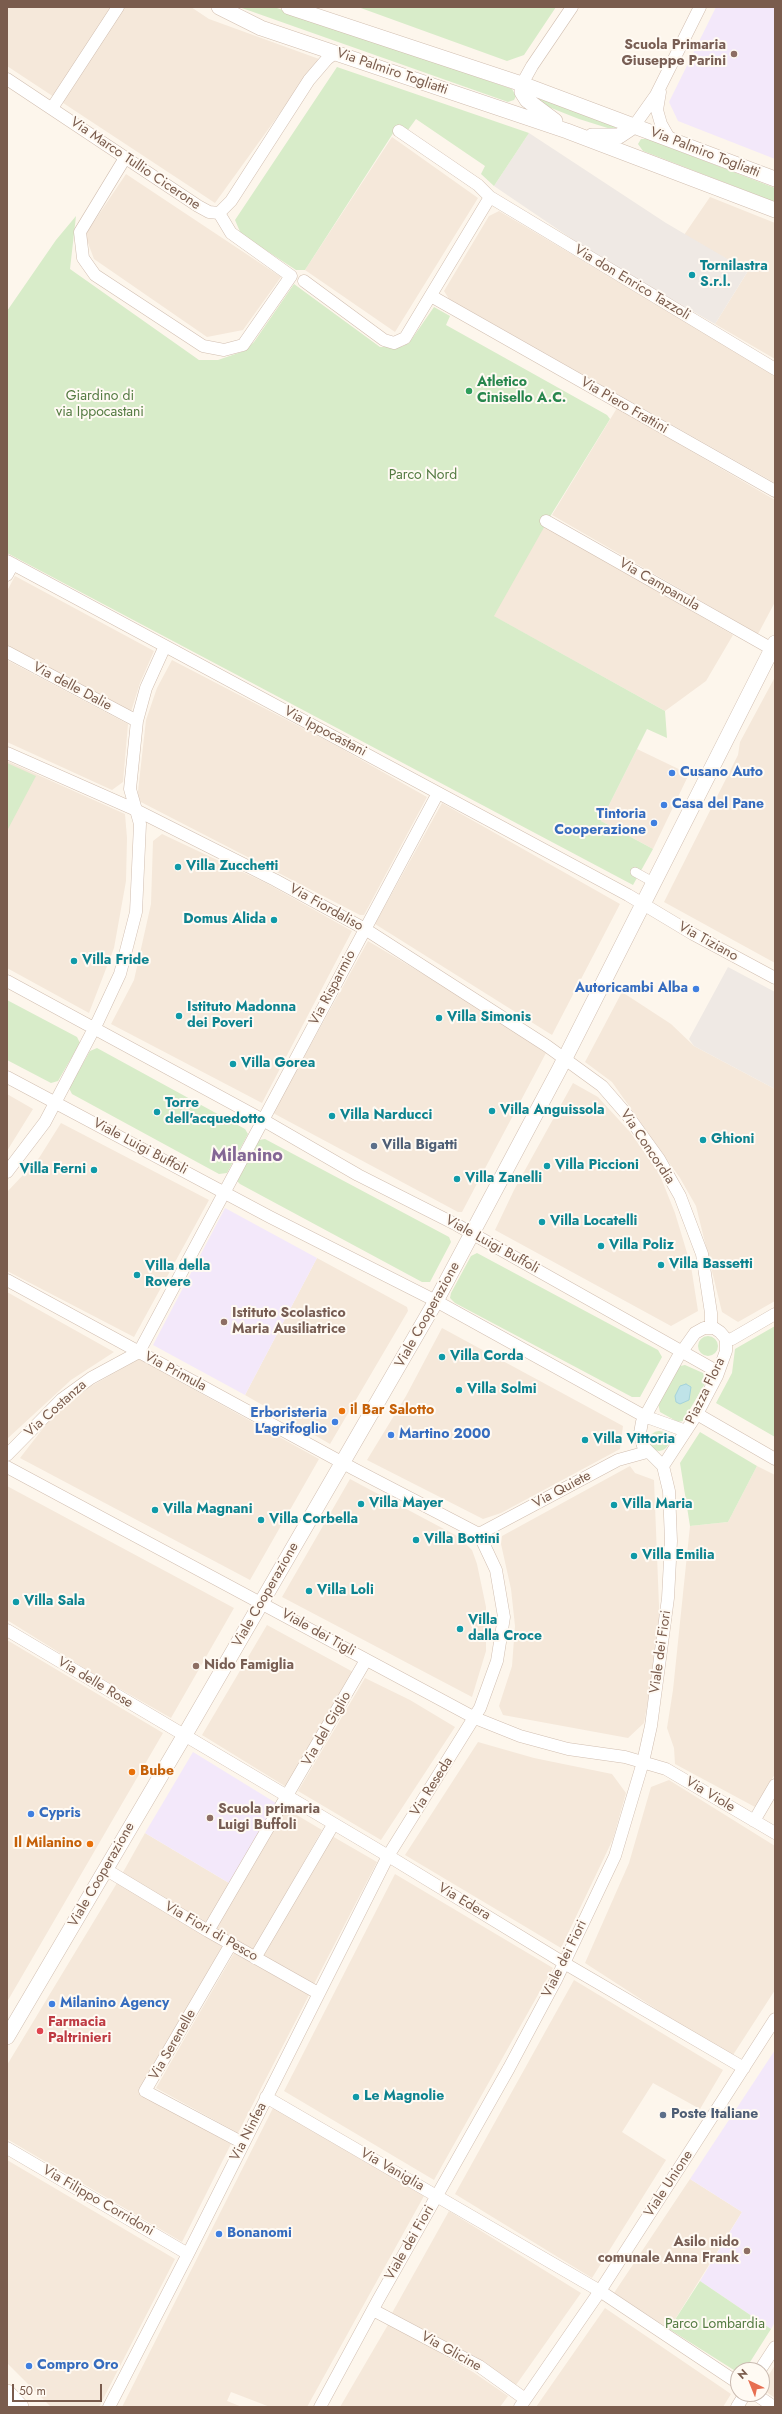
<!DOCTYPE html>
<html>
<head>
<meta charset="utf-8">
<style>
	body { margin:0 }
	#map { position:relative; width:782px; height:2414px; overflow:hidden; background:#fdf6ec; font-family:Jost,sans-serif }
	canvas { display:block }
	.frame { position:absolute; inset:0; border:8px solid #7a5c4d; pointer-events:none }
	.north { position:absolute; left:730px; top:2362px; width:40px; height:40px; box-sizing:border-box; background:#fffaf3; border:1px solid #cabbb1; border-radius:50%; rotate:317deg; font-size:11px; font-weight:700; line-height:16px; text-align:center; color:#7a5c4d }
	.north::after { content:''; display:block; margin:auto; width:14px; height:18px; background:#e76f51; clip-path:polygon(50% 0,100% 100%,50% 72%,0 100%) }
	.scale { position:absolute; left:12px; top:2384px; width:90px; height:18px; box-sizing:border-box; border:2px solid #7a5c4d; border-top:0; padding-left:5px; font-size:12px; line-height:14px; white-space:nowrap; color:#7a5c4d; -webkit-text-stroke:3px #fffaf3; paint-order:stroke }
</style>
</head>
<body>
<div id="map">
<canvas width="782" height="2414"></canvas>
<div class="frame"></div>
<div class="north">N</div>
<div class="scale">50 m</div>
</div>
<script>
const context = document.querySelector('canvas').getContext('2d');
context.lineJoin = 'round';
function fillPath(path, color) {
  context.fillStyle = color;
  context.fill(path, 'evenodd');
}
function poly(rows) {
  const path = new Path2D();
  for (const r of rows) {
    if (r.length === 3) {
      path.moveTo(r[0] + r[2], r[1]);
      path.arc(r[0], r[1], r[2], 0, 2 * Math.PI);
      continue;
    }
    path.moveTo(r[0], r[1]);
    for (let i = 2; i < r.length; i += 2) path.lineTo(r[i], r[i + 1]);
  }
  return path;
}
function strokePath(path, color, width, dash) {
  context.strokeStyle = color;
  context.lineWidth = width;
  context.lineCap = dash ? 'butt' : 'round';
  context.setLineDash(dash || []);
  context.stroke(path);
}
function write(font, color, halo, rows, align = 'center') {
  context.font = font + ' Jost,sans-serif';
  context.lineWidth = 4;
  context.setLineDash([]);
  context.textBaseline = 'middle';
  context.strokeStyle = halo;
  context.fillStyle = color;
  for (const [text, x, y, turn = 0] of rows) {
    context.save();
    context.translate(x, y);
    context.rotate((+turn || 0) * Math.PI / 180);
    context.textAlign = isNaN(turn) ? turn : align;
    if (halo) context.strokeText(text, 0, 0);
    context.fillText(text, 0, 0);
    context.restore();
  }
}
fillPath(poly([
	[7,7,191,7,209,19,319,59,215,203,7,66],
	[392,137,478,198,395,332,305,270],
	[126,174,281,277,243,330,207,337,94,259,85,235],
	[710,197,775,223,775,359,715,324,748,271,684,235],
	[499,211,775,375,775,483,449,299,444,291,489,216],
	[617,408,775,500,775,602,758,634,552,515],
	[539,522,733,635,706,681,665,711,488,613],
	[15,576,154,651,140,683,130,715,7,648,7,591],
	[7,660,128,724,123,782,112,790,7,742],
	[172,660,335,745,427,797,364,915,360,915,137,800,146,720,157,688],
	[775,677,775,963,664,902,738,755,740,742],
	[637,749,689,774,653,849,601,821],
	[7,761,125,814,127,838,126,881,114,948,89,1013,7,968],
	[442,803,620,904,552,1035,375,924],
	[162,834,266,883,352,931,262,1103,111,1024,134,980,151,904,153,841],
	[368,941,485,1011,546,1053,462,1212,458,1212,273,1113],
	[622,992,671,1024,694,1046,775,1089,775,1301,738,1322,722,1312,696,1206,680,1178,612,1082,585,1062],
	[573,1083,598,1097,630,1132,659,1173,675,1213,691,1266,698,1311,671,1326,495,1230,514,1190],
	[7,1094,33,1109,7,1151],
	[61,1123,209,1200,134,1337,7,1271,7,1192,39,1158],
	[317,1258,407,1307,408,1311,330,1444,245,1395],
	[7,1292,114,1352,71,1380,7,1439],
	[442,1328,623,1426,620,1449,501,1513,483,1519,367,1460,406,1396],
	[139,1359,319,1459,250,1580,20,1458,51,1418,86,1389],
	[630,1466,635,1473,654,1480,660,1631,644,1723,628,1738,503,1715,499,1706,512,1666,515,1626,511,1589,501,1544,502,1536],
	[757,1466,775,1475,775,1774,755,1807,675,1764,674,1748,667,1728,673,1690,690,1526,728,1522],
	[350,1479,459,1537,472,1550,477,1564,486,1607,486,1651,472,1697,282,1597],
	[7,1486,234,1608,171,1718,92,1673,7,1620],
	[267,1625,355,1673,288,1788,202,1735],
	[7,1640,163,1733,7,2002],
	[365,1678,410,1700,455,1727,381,1840,298,1791],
	[478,1742,534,1758,612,1774,626,1793,613,1839,561,1948,405,1855],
	[669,1780,775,1846,775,1990,733,2055,670,2018,585,1963,629,1863,651,1787],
	[285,1808,322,1830,253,1951,214,1929],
	[145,1833,229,1883,206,1924,122,1874],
	[332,1836,377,1862,314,1984,263,1955],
	[395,1874,553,1968,434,2180,284,2091],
	[117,1883,223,1947,138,2092,231,2144,182,2242,7,2139,7,2065],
	[234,1953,309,1995,238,2133,156,2088],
	[574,1980,723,2070,700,2109,653,2083,622,2132,666,2160,592,2278,455,2194],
	[273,2108,424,2196,307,2407,270,2407,231,2392,227,2401,242,2407,122,2407],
	[7,2160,175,2259,99,2407,51,2407,7,2363],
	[690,2179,742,2212,669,2329,614,2293],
	[449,2211,581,2293,516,2385,476,2357,392,2313],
	[605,2308,731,2394,723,2407,536,2407],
	[389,2323,473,2372,508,2396,500,2407,340,2407],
	[775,2365,775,2398,762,2389,762,2386]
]), '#f5e8da');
fillPath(poly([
	[529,133,666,223,748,271,715,324,600,258,494,186],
	[728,967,775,992,775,1089,694,1046,689,1039]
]), '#efe9e4');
fillPath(poly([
	[716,7,775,7,775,159,678,121,669,102],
	[225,1208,317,1258,245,1395,153,1345],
	[193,1752,276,1803,229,1883,145,1833],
	[775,2050,775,2322,771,2329,700,2281,742,2212,690,2179]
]), '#f3e8fa');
fillPath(poly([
	[239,7,274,7,512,89,516,96,514,100,508,102],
	[358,7,556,7,524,55,507,61],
	[337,67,529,133,494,186,481,174,485,166,416,119,408,130,399,124,305,270,296,270,241,234,235,220],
	[539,98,615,127,617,128,614,130,579,119,541,104,537,99],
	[641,139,648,139,775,188,775,202,643,151,638,144],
	[76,216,70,269,199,360,218,360,244,351,254,342,294,284,380,347,401,347,409,343,434,307,450,316,446,325,607,415,610,419,551,515,494,616,665,711,667,738,647,729,601,821,653,849,633,885,7,553,7,311,56,240],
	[7,763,36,776,7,831],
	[7,1000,77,1037,80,1043,58,1081,51,1083,7,1060],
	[97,1048,245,1129,248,1134,227,1173,219,1174,72,1094,69,1088,90,1051],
	[265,1139,449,1237,451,1242,430,1282,422,1282,240,1184,237,1181,259,1140],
	[477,1253,658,1350,662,1357,640,1397,632,1397,455,1303,450,1298,451,1293,471,1256],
	[775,1326,775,1437,716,1403,732,1373,735,1349],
	[708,1346,10],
	[685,1365,703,1373,706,1382,683,1421,678,1422,660,1412,658,1403,680,1366],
	[659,1441,10],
	[700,1432,757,1466,728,1522,690,1526,680,1463],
	[700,2281,771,2329,745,2370,738,2370,737,2372,669,2329]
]), '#d8ecc9');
const water = poly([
	[686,1384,691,1387,689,1400,680,1404,676,1402,675,1396,680,1386,686,1384]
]);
fillPath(water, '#bfe3e8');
strokePath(water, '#a5d3da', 1);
const pedestrian = poly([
	[635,872,653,882]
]);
const minor = poly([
	[7,79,198,206,209,212,219,213],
	[522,84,532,66,572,7],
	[660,92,657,110,661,124,670,140],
	[52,108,118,7],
	[634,126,656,95,700,7],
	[399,131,478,185,490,197,775,369],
	[125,158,80,232,83,258,95,275,203,346,224,350,243,345,291,276,231,233,219,213],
	[219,213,231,201,309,80,327,59,335,53],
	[304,281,384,340,394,343,405,338,490,197],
	[431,296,775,491],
	[546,521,772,649],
	[7,561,628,895,693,934,775,978],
	[7,575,13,564],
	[7,652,137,721],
	[7,753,136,810,275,880,365,929,547,1046,602,1086,628,1116,659,1159,680,1196,702,1254,711,1313,711,1327],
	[7,981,263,1120,358,1175,457,1225,711,1368,717,1376],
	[7,1077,270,1217,436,1301,644,1416,686,1431],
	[7,1172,45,1122,98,1021,120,974,136,912,140,824,130,789,137,721,146,688,165,646],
	[7,1280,354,1469,479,1534,496,1570,504,1617,497,1661,480,1708,388,1856,188,2254,109,2407],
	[704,1328,714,1328,720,1332,726,1339,726,1351,717,1376,697,1414,663,1466,643,1446,640,1433,642,1422,678,1357,695,1333,704,1328],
	[726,1340,732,1339,775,1314],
	[697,1414,775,1459],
	[7,1455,62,1399,91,1378,139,1352,438,793],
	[7,1467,475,1718,520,1736,568,1749,625,1757,666,1769,775,1833],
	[479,1534,618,1460,647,1452],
	[7,1630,395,1860,564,1963,744,2068],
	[754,1821,775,1785],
	[105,1869,208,1931,318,1993],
	[208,1931,366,1660],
	[231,1944,145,2091,243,2143],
	[255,1958,333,1825],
	[266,2097,600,2291,738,2383],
	[7,2148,188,2254],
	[373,2310,479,2366,525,2399],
	[760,2370,775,2347],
	[755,2394,774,2407],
	[320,2407,378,2300,509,2068,556,1980,615,1856,643,1762,651,1726,668,1598,671,1541,669,1491,663,1466],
	[520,2407,600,2291,775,2019],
	[737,2407,745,2394]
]);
const tertiary = poly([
	[219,7,261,28,567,131,775,210],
	[289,7,522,84,775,179],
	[522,84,522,92,527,100,555,121],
	[592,136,619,136,634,126],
	[7,2037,190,1726,436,1301,559,1070,775,643]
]);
const secondary = poly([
	[7,2393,20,2407]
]);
strokePath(pedestrian, '#d1beb0', 10);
strokePath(minor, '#d1beb0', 13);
strokePath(tertiary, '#d1beb0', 16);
strokePath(secondary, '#d6c0b0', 18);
strokePath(pedestrian, '#fff', 9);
strokePath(minor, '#fff', 12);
strokePath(tertiary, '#fff', 15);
strokePath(secondary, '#fff', 17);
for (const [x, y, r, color] of [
	[734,54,4,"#8d6e63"],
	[692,275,4,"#0f9aa8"],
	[469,391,4,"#2e9e5b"],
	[672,773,4,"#3f7fe0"],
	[664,805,4,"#3f7fe0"],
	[654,823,4,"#3f7fe0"],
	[178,867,4,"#0f9aa8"],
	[274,920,4,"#0f9aa8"],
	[74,961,4,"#0f9aa8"],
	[696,989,4,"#3f7fe0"],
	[179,1016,4,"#0f9aa8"],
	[439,1018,4,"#0f9aa8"],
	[233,1064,4,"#0f9aa8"],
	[492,1111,4,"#0f9aa8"],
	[157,1112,4,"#0f9aa8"],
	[332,1116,4,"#0f9aa8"],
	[703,1140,4,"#0f9aa8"],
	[374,1146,4,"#5c6f8a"],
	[547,1166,4,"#0f9aa8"],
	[94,1170,4,"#0f9aa8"],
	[457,1179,4,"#0f9aa8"],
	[542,1222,4,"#0f9aa8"],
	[601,1246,4,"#0f9aa8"],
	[661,1265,4,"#0f9aa8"],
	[137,1275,4,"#0f9aa8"],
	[224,1322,4,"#8d6e63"],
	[442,1357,4,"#0f9aa8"],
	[459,1390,4,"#0f9aa8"],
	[342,1411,4,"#e8710a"],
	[335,1422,4,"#3f7fe0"],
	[391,1435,4,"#3f7fe0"],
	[585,1440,4,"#0f9aa8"],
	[361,1504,4,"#0f9aa8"],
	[614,1505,4,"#0f9aa8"],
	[155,1510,4,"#0f9aa8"],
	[261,1520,4,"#0f9aa8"],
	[416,1540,4,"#0f9aa8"],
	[634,1556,4,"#0f9aa8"],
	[309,1591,4,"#0f9aa8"],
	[16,1602,4,"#0f9aa8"],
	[460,1629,4,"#0f9aa8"],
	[196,1666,4,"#8d6e63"],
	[132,1772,4,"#e8710a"],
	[31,1814,4,"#3f7fe0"],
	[210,1818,4,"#8d6e63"],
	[90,1844,4,"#e8710a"],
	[52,2004,4,"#3f7fe0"],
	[40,2031,4,"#e0444e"],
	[356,2097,4,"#0f9aa8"],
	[663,2115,4,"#5c6f8a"],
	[219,2234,4,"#3f7fe0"],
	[747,2251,4,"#8d6e63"],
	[29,2366,4,"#3f7fe0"]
]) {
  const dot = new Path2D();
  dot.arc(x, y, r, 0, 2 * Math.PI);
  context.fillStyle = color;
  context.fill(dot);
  strokePath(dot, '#fffaf3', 1.5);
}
write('bold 14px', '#785e54', '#fffaf3', [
	["Scuola Primaria",726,46,"right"],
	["Giuseppe Parini",726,62,"right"],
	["Istituto Scolastico",232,1314],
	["Maria Ausiliatrice",232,1330],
	["Nido Famiglia",204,1666],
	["Scuola primaria",218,1810],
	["Luigi Buffoli",218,1826],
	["Asilo nido",739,2243,"right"],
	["comunale Anna Frank",739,2259,"right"]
], 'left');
write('14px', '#7a5c4d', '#fffaf3', [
	["Via Palmiro Togliatti",392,72,19],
	["Via Palmiro Togliatti",705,153,21],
	["Via Marco Tullio Cicerone",135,164,34],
	["Via don Enrico Tazzoli",632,283,31],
	["Via Piero Frattini",624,406,30],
	["Via Campanula",659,585,30],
	["Via delle Dalie",72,687,28],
	["Via Ippocastani",325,732,28],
	["Via Fiordaliso",326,908,29],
	["Via Tiziano",708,942,29],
	["Via Risparmio",333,988,-62],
	["Viale Luigi Buffoli",140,1147,28],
	["Via Concordia",647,1147,56],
	["Viale Luigi Buffoli",492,1245,29],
	["Viale Cooperazione",428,1315,-61],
	["Via Primula",175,1372,28],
	["Piazza Flora",706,1391,-64],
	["Via Costanza",56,1409,-42],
	["Via Quiete",562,1490,-28],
	["Viale Cooperazione",266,1595,-60],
	["Viale dei Tigli",318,1633,29],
	["Viale dei Fiori",661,1652,-82],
	["Via delle Rose",95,1683,31],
	["Via del Giglio",327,1729,-60],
	["Via Reseda",432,1787,-58],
	["Via Viole",710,1795,31],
	["Viale Cooperazione",102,1875,-60],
	["Via Edera",464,1902,31],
	["Via Fiori di Pesco",211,1932,30],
	["Viale dei Fiori",565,1959,-64],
	["Via Serenelle",173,2045,-60],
	["Via Ninfea",249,2132,-63],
	["Via Vaniglia",392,2170,30],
	["Viale Unione",669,2184,-57],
	["Via Filippo Corridoni",98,2201,30],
	["Viale dei Fiori",410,2243,-60],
	["Via Glicine",451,2352,29]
]);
write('bold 14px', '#0d838f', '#fffaf3', [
	["Tornilastra",700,267],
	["S.r.l.",700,283],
	["Villa Zucchetti",186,867],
	["Domus Alida",266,920,"right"],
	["Villa Fride",82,961],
	["Istituto Madonna",187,1008],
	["dei Poveri",187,1024],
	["Villa Simonis",447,1018],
	["Villa Gorea",241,1064],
	["Torre",165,1104],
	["dell'acquedotto",165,1120],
	["Villa Anguissola",500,1111],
	["Villa Narducci",340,1116],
	["Ghioni",711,1140],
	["Villa Piccioni",555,1166],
	["Villa Ferni",86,1170,"right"],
	["Villa Zanelli",465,1179],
	["Villa Locatelli",550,1222],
	["Villa Poliz",609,1246],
	["Villa Bassetti",669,1265],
	["Villa della",145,1267],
	["Rovere",145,1283],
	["Villa Corda",450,1357],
	["Villa Solmi",467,1390],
	["Villa Vittoria",593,1440],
	["Villa Mayer",369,1504],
	["Villa Maria",622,1505],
	["Villa Magnani",163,1510],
	["Villa Corbella",269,1520],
	["Villa Bottini",424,1540],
	["Villa Emilia",642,1556],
	["Villa Loli",317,1591],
	["Villa Sala",24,1602],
	["Villa",468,1621],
	["dalla Croce",468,1637],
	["Le Magnolie",364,2097]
], 'left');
write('bold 14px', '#27864d', '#fffaf3', [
	["Atletico",477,383],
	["Cinisello A.C.",477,399]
], 'left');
write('14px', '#537a41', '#fffaf3', [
	["Giardino di",100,397],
	["via Ippocastani",100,413],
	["Parco Nord",423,476],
	["Parco Lombardia",715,2325]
]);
write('bold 14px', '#366cbe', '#fffaf3', [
	["Cusano Auto",680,773],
	["Casa del Pane",672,805],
	["Tintoria",646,815,"right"],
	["Cooperazione",646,831,"right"],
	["Autoricambi Alba",688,989,"right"],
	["Erboristeria",327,1414,"right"],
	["L'agrifoglio",327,1430,"right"],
	["Martino 2000",399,1435],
	["Cypris",39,1814],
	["Milanino Agency",60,2004],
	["Bonanomi",227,2234],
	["Compro Oro",37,2366]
], 'left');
write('bold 14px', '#4e5e75', '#fffaf3', [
	["Villa Bigatti",382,1146],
	["Poste Italiane",671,2115]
], 'left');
write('bold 14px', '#c56008', '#fffaf3', [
	["il Bar Salotto",350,1411],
	["Bube",140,1772],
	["Il Milanino",82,1844,"right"]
], 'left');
write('bold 14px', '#be3a42', '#fffaf3', [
	["Farmacia",48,2023],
	["Paltrinieri",48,2039]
], 'left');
write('bold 18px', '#846695', '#fffaf3', [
	["Milanino",247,1157]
]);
</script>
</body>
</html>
